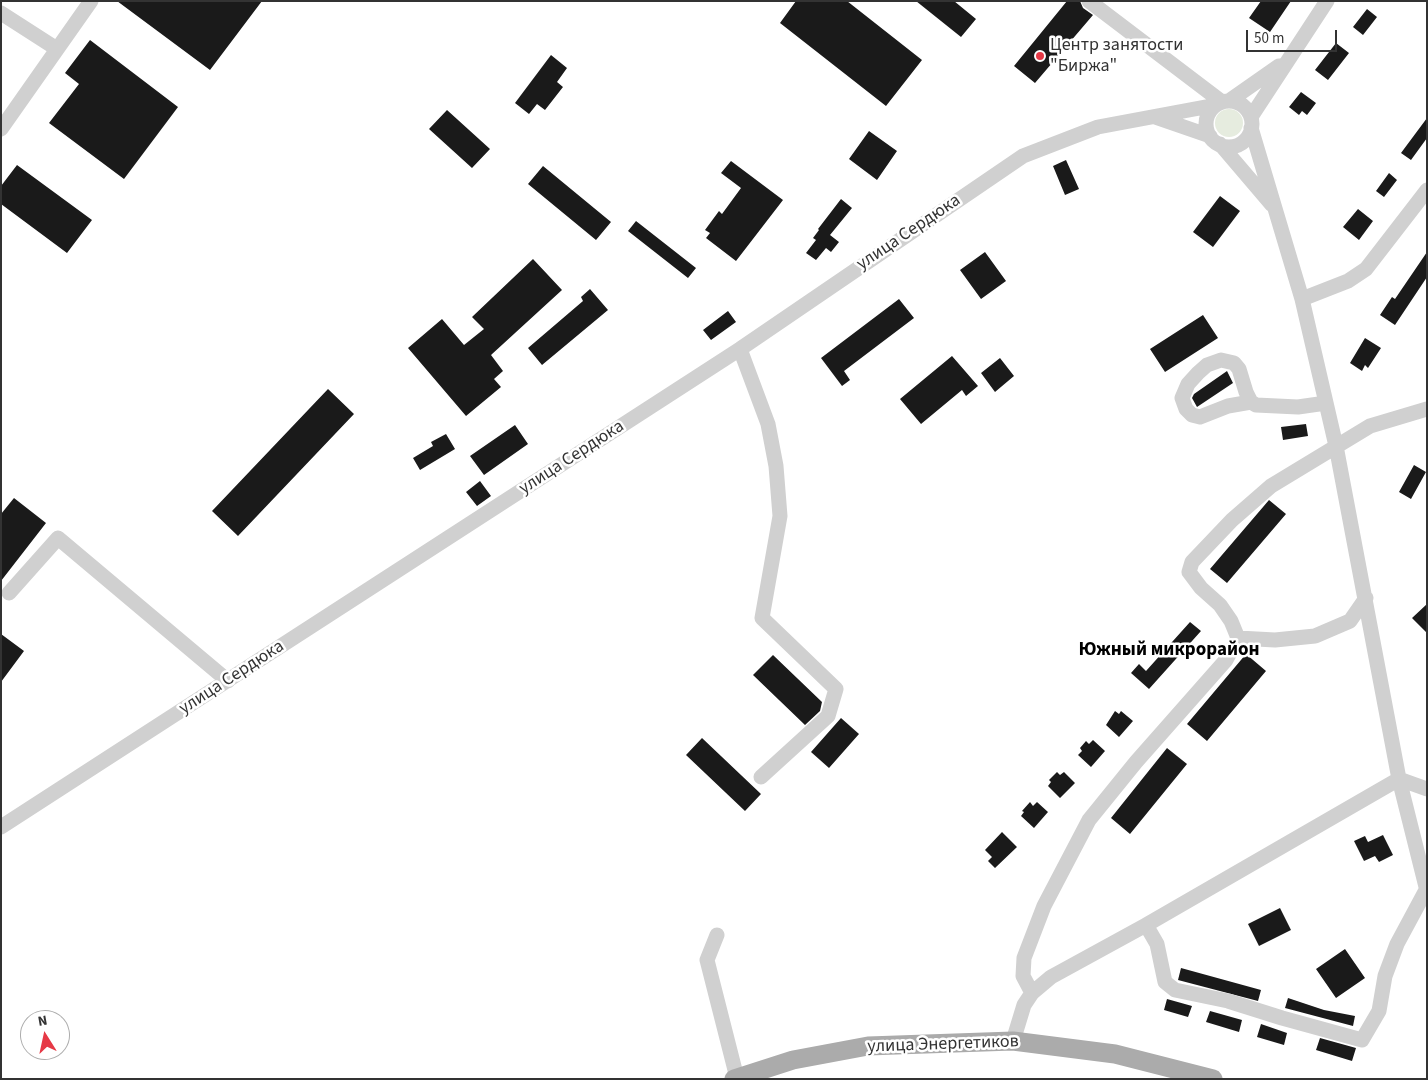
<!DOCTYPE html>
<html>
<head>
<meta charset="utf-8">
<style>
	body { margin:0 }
	#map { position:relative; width:1428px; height:1080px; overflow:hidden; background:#fff; font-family:"Source Sans 3",sans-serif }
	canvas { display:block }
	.frame { position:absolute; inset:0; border:2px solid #333; pointer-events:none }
	.north { position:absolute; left:20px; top:1010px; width:50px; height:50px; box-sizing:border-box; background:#fff; border:1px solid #adadad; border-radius:50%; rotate:350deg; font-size:14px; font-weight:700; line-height:20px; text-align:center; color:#333 }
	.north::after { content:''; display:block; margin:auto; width:18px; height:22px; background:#e63946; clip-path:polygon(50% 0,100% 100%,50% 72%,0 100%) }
	.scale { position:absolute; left:1246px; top:30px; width:91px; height:22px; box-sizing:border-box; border:2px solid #333; border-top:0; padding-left:6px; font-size:15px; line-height:18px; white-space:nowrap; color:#333; -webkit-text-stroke:4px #fff; paint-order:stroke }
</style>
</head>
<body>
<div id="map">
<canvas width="1428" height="1080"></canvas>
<div class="frame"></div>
<div class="north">N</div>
<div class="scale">50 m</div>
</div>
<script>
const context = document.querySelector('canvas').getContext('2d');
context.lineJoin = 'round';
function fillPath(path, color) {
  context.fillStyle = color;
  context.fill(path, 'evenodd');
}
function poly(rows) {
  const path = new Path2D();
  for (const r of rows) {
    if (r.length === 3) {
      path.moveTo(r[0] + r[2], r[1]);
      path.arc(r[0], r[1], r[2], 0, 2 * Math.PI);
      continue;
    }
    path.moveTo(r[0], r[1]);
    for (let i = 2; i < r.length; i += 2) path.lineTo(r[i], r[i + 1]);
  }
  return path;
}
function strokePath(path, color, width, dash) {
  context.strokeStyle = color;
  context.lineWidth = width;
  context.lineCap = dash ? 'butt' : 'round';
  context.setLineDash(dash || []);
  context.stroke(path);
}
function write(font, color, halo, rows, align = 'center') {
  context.font = font + ' "Source Sans 3",sans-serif';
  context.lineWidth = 5;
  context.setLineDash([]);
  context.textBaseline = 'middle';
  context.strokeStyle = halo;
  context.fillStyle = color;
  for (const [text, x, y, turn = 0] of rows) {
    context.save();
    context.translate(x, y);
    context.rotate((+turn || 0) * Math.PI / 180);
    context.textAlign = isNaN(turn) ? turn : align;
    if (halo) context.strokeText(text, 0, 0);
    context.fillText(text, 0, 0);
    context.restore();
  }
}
fillPath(poly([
	[1229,123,14]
]), '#e6ecdf');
fillPath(poly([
	[117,1,262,1,210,70],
	[796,1,847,1,922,60,886,106,780,23],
	[916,1,954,1,976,19,961,37],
	[1067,1,1080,1,1083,8,1093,15,1035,83,1014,66],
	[1261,1,1291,1,1270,32,1249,18],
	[1367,9,1377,17,1363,35,1353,27],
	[90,40,178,107,124,179,49,123,79,84,65,73],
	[1336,43,1349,53,1328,80,1315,70],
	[551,55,567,68,557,82,563,87,545,110,537,104,529,114,515,103],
	[1301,92,1316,103,1307,115,1302,111,1299,115,1289,107],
	[447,110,490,149,472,168,429,129],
	[1427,118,1427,138,1411,160,1401,153],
	[869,131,897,151,877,180,849,159],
	[1066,160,1079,189,1065,195,1053,166],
	[731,161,783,200,736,261,706,238,710,233,705,230,719,211,722,214,741,188,721,173],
	[17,165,92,220,67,253,1,204,1,186],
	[543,166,611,222,596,240,528,184],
	[1389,173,1397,180,1384,197,1376,191],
	[1220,196,1240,211,1213,247,1193,232],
	[841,199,852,208,830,235,839,242,831,252,826,248,816,260,806,253,816,240,813,238,819,230,818,229],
	[1358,209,1373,221,1359,240,1343,227],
	[636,221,696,268,688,278,628,231],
	[985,252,1006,281,981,299,960,270],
	[1427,252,1427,277,1395,325,1380,315,1392,297,1395,299],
	[533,259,562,290,491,355,503,371,494,379,501,387,466,416,408,348,442,319,464,345,484,329,472,317],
	[590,289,608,310,542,365,528,348,583,301,581,297],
	[899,299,914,318,844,371,850,380,842,386,821,358],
	[728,311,736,322,711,340,703,330],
	[1203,315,1218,338,1165,372,1150,349],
	[1365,338,1381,348,1368,368,1365,365,1362,371,1350,363],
	[952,356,978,386,966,396,962,390,921,424,900,399],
	[1000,358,1014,376,995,392,981,373],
	[1227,371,1233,383,1197,407,1192,398,1194,394],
	[328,389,354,414,238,536,212,511],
	[1306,424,1308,436,1283,440,1281,427],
	[515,425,528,444,484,475,470,456],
	[446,434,455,449,420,470,413,458,433,446,431,442],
	[1414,465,1426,472,1411,499,1399,492],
	[480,481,491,496,477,506,466,492],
	[14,498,46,523,1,581,1,514],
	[1269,500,1286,514,1227,583,1210,569],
	[1427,604,1427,633,1412,618],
	[1190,622,1201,631,1149,689,1131,673,1139,664,1146,671],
	[1,634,24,651,1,682],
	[1246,654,1266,671,1207,741,1187,724],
	[773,655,822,702,820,711,805,725,753,675],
	[1115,711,1119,714,1121,711,1133,721,1119,737,1106,725],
	[841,718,859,734,829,768,811,752],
	[702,738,761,794,745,811,686,755],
	[1093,740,1105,751,1091,767,1078,755,1082,751,1080,748,1086,741,1089,744],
	[1167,748,1187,764,1130,834,1111,818],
	[1057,772,1060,775,1064,772,1075,783,1060,798,1048,786,1051,782,1049,780],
	[1030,802,1033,806,1037,802,1048,812,1034,828,1021,816,1024,812,1022,811],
	[1002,832,1017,847,995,868,988,861,992,857,985,850],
	[1383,835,1393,855,1379,862,1375,856,1364,861,1354,841,1365,836,1368,842],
	[1280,908,1291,930,1259,946,1248,924],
	[1345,949,1365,978,1336,998,1316,969],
	[1181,968,1261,990,1258,1001,1178,980],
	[1288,998,1324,1010,1355,1016,1353,1026,1285,1008],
	[1167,999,1192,1006,1188,1017,1164,1010],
	[1210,1011,1242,1020,1239,1032,1206,1022],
	[1261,1024,1287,1033,1284,1045,1257,1037],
	[1320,1038,1356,1048,1352,1061,1316,1050]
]), '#1a1a1a');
strokePath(poly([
	[1089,1,1222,102],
	[1,13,57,49],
	[1229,101,1279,66],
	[1229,124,23],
	[1155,117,1210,136],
	[1251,117,1327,1],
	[1,129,91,1],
	[1220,144,1272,205],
	[1302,299,1348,281,1366,269,1427,190],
	[740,349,768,424,776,466,780,516,762,618,836,689,828,716,761,777],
	[1251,402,1228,406,1200,417,1192,415,1186,409,1182,398,1188,384,1198,373,1207,365,1221,360,1234,363,1239,369,1246,392,1251,402,1256,405,1298,407,1326,403],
	[9,593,58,538,228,681],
	[1238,638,1231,621,1220,605,1201,588,1189,572,1192,562,1232,520,1271,486,1370,426,1427,409],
	[1427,789,1399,779,1427,891],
	[1,827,740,349,1023,156,1098,127,1216,105],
	[1146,925,1157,944,1165,982,1175,990,1228,1001,1282,1018,1362,1040,1379,1011,1385,976,1397,944,1426,890],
	[717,935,707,960,737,1078],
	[1032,993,1023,976,1024,958,1044,906,1089,820,1136,762,1226,660,1238,638,1275,640,1315,636,1350,621,1366,598],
	[1013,1041,1024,1005,1032,993,1051,977,1146,925,1399,779,1336,446,1302,299,1251,128]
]), '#d0d0d0', 15);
strokePath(poly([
	[734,1079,793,1060,868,1046,1013,1041,1115,1054,1213,1079]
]), '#ababab', 19);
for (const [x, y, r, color] of [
	[1040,56,5,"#e63946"]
]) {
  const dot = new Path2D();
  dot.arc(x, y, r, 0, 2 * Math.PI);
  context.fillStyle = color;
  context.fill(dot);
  strokePath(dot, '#fff', 2);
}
write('18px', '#333', '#fff', [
	["Центр занятости",1050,46],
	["\"Биржа\"",1050,67]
], 'left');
write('18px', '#333', '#fff', [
	["улица Сердюка",909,233,-34],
	["улица Сердюка",572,458,-33],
	["улица Сердюка",232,678,-33],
	["улица Энергетиков",943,1045,-2]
]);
write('bold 19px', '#000', '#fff', [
	["Южный микрорайон",1169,651]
]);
</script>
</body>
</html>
